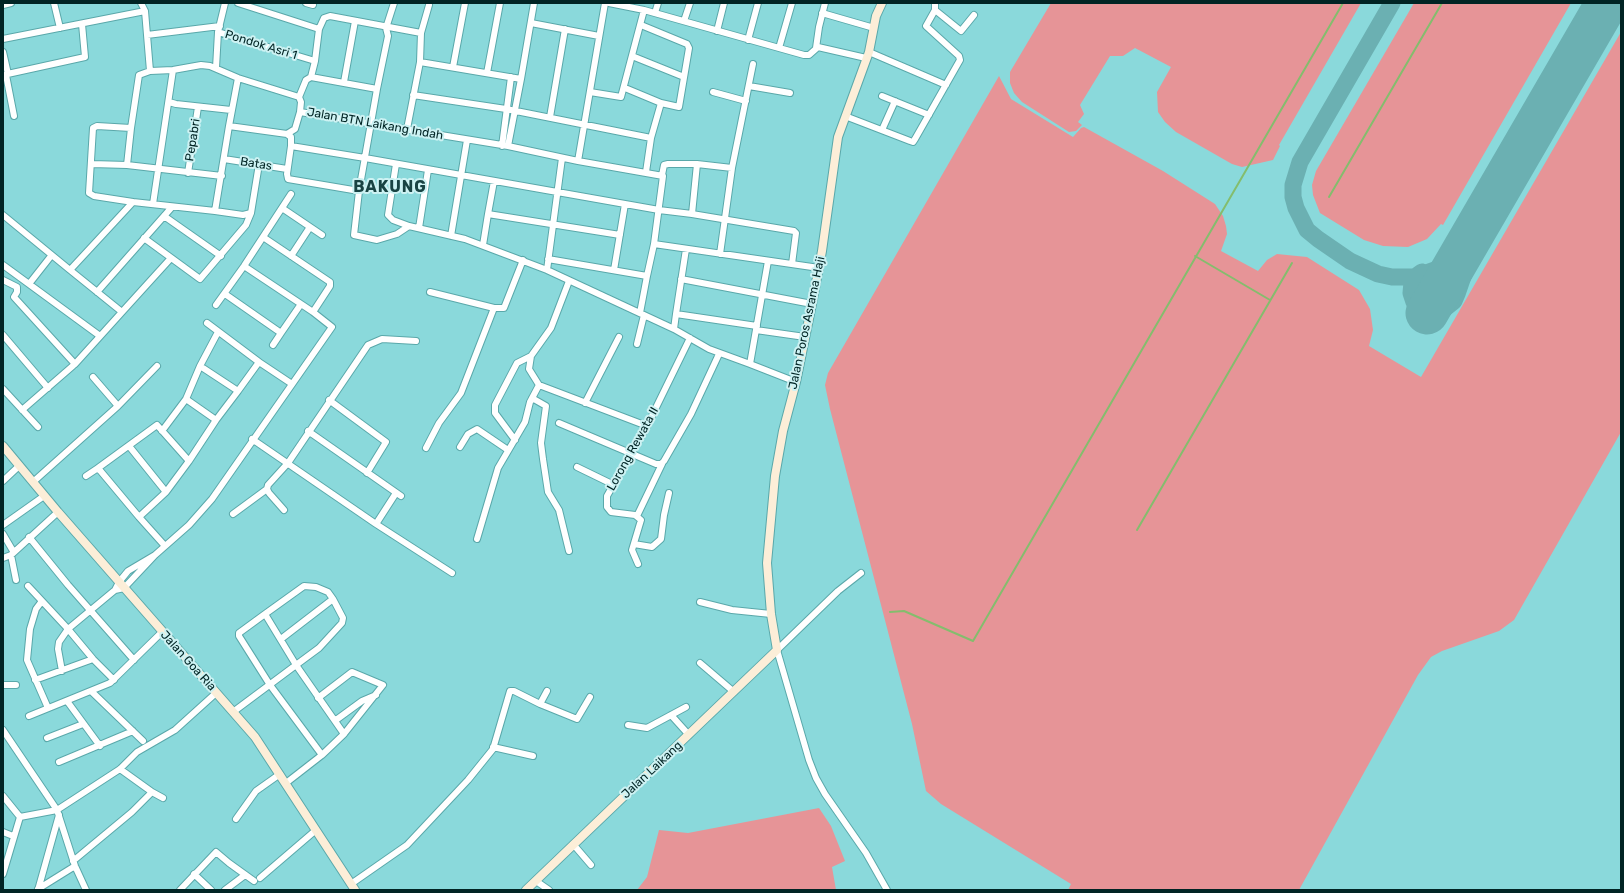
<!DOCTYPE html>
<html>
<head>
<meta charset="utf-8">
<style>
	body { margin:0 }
	#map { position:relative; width:1624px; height:893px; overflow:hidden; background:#8ad9db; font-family:Rubik,sans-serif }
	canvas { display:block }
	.frame { position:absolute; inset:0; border:4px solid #012424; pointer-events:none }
</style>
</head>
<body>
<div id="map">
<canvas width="1624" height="893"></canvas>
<div class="frame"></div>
</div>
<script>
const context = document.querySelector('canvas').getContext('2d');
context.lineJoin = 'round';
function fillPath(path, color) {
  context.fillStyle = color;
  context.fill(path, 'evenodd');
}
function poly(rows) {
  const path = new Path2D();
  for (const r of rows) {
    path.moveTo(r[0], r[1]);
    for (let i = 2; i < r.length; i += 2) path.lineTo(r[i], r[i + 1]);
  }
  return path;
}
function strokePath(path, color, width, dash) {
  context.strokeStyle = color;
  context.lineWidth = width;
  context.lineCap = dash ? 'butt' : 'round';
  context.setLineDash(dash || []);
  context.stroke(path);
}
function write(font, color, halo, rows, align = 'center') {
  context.font = font + ' Rubik,sans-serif';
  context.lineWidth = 4;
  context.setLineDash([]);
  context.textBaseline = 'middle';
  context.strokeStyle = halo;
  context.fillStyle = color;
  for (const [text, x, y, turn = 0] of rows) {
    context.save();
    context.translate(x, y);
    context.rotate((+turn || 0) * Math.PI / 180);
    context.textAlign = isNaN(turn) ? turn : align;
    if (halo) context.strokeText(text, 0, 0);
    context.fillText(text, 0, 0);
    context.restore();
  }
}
fillPath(poly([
	[1051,3,1361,3,1279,145,1280,146,1273,160,1242,167,1232,164,1176,132,1165,122,1158,112,1157,92,1171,67,1135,48,1123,56,1110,56,1080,105,1084,114,1078,122,1082,125,1076,131,1069,132,1022,102,1014,93,1010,83,1010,72],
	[1414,3,1571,3,1443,225,1441,224,1427,239,1408,247,1383,246,1364,240,1320,213,1313,195,1312,185,1316,171],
	[1621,32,1621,432,1514,620,1499,631,1442,651,1431,657,1418,675,1299,890,1068,890,1071,884,941,804,926,791,912,724,830,409,825,385,828,373,999,76,1011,99,1073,137,1081,128,1084,127,1163,171,1215,204,1223,216,1226,226,1227,234,1221,251,1258,271,1267,260,1277,254,1307,257,1359,290,1370,309,1373,330,1369,346,1421,377],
	[819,808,831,826,845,861,832,867,836,890,637,890,647,877,659,830,688,833]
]), '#e69497');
strokePath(poly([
	[1329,197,1442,3],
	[1195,256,1270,300],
	[1137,530,1292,263],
	[890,612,904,611,973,641,1343,3]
]), '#84bd6d', 2);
strokePath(poly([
	[1392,3,1300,162,1293,185,1293,197,1296,208,1307,230,1318,239,1350,261,1378,274,1392,277,1415,277,1443,267,1459,255,1470,240],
	[1422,272,1415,277,1412,282,1411,293,1414,302,1429,311,1444,309,1454,301,1457,294,1485,212]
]), '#6bb0b2', 17);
strokePath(poly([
	[1427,313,1607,3]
]), '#6bb0b2', 43);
const street = poly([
	[54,3,60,28],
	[141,3,145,11,150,71,173,70,201,65,210,66,238,78,299,97,301,102,300,112],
	[238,3,319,29,324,18,330,16,421,33],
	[306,3,313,5],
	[394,3,386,28,388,36,377,89,359,191,354,235,377,240,397,234,409,226,465,239,547,270,674,329,709,349,750,364,768,261],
	[609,3,644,10,804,55,809,55,818,47,866,58],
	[3,5,11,3],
	[935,10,961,31,974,15],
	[655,13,658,3],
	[822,13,874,28],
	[684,21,690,3],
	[531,23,599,36],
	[641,25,687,44,689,48,679,107,661,103,651,138,646,172],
	[319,29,315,61,311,77,377,89],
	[717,31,724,3],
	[218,32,315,61],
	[147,35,220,26],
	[3,39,145,11],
	[748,40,758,3],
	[779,48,792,3],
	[816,48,819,27,825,3],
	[3,52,8,74],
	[869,52,946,85],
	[632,56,684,77],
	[420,62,521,79,534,3],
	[453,67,465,3],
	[216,68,218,32,225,3],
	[487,73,500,3],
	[3,75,85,57,82,24],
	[6,75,14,116],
	[344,82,355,21],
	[749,86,790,93],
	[625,88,661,103],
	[590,92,621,97,644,10],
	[713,92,746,101],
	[413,95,506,109,651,138],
	[882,96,929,115],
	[299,97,306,80,311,77],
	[169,102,176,104,231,110],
	[845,116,910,141,913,142,915,139,960,60,959,56,926,26,935,10,935,3],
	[550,117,565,29],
	[229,126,238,78],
	[407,129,420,62,421,33,429,5],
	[882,130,895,101],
	[287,134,291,137,291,146,365,158,659,210,692,214,697,164],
	[291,146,287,174,288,179,359,191],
	[502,146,511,77],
	[508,146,521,79],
	[224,159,287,169],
	[578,161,663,176,654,244,819,268],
	[92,164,127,165,131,128],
	[396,164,388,215,393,220,409,226],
	[127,165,222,176],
	[188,173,198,107],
	[662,175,664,165,668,164,697,164,732,168],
	[494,181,488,214,620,235],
	[133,202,94,196,89,193,93,128,97,126,131,128,139,75,150,71],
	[153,204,173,70],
	[282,208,322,235],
	[215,211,243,215,251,213,259,164],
	[692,214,794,231,796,233,792,264],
	[3,215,70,270,133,202,215,211,229,126,287,134,295,129,300,112,508,146,578,161,605,3],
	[164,216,221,256],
	[419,228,428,170],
	[451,236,467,140],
	[144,238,200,279,246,225,251,213],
	[483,245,488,214],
	[686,249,676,314,757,326],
	[720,254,732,168,753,64],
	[51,256,29,284,100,336],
	[291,256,310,227],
	[548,259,647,276,654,244],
	[3,265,29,284],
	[244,266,313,312],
	[70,270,122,312,75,364],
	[547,270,562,158],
	[614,270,625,204],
	[681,279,812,304],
	[3,280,17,287,17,292,14,297,75,364,22,410],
	[97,292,172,207],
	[430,292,494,308,504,308,523,260],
	[225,294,281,333,301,304],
	[216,305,244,266,291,194],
	[122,312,171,258],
	[640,313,647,276],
	[207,323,259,362,238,391],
	[674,329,676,314],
	[756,330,805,337],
	[3,335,48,388],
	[637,344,644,315],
	[273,345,281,333],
	[259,362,292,384],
	[750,364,796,382],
	[200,366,218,332],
	[93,377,118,406,157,366],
	[539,385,529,369,531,356,551,328,569,281],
	[3,389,38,427],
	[532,398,546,406,541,443,543,459,548,492,559,510,569,551],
	[186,399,200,366,238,391,216,420],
	[329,400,386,442,367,473],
	[585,403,619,337],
	[559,423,656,464,661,464,664,461,691,414,719,354],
	[162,431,186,399,216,420,189,461],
	[308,431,401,496],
	[252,439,376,524,452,573],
	[515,440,495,413,495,405,517,363,531,356],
	[129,446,166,492],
	[460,447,468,434,477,429,508,450],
	[426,448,439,423,461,393,494,308],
	[577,467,614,485],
	[86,476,98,468],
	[3,481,19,466],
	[33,482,118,406],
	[284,510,269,493,267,489,268,485,288,463,368,345,382,339,416,341],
	[233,514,267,489],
	[637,516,662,464],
	[139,517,166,492,189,461,157,425,98,468,139,517,165,546],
	[376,524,396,493],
	[3,525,44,496],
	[3,534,13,551],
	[29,537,68,585,134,660],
	[477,539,498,468,525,422,530,402,539,385,647,426],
	[634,544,652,547,661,539,664,515,669,493],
	[11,555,16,580],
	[155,555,189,525,212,499,332,327,313,312,330,286,330,282,263,237],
	[3,558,11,555,58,512],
	[638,564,632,550,641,520,635,515,611,512,607,507,607,496,647,426,690,338],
	[861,573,838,591,777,650,809,760,816,778,825,794,866,853,887,890],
	[28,586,42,601],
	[333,599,343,618,342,623,319,648,296,665,344,734],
	[700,602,732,610,771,614],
	[265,614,239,633,239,636,270,685,322,755],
	[700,663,734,692],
	[62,671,58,649,59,642,68,629,93,659],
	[35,680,93,659,114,680],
	[3,685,16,685],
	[91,691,143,741],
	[67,701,100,746],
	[540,704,577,719,590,697],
	[48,708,27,660,30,629,36,609,42,601,68,629,115,590,124,588,155,555,128,571,119,582,115,590],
	[233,712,296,665,265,614,304,586,316,587,328,592,333,599,281,639],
	[671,715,689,735],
	[29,716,110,683,162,632],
	[336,720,362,701,376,695],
	[628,725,647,728,686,707],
	[3,730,57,810,75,866,86,890],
	[47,738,83,724],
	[493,747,533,756],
	[59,762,133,731],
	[286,783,322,755,344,734,383,685,352,672,318,698],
	[152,792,163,798],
	[3,796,20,817,57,810,120,769,137,752,175,730,216,693],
	[236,819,256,791,280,774],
	[3,832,13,836],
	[573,844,591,865],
	[73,861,132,812,152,792,120,769],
	[3,874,20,817],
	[194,874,211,890],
	[260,878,316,830],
	[536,881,549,890],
	[351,884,407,845,468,780,493,749,510,691,514,691,540,704,547,691],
	[38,889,75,866],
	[38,890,59,815],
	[180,890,216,852,229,863,254,881],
	[225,890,245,875]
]);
const secondary = poly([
	[3,446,58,512,255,737,355,890],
	[526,890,777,650,771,614,767,563,775,476,783,431,796,382,812,304,822,251,838,137,869,52,876,16,882,3]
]);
strokePath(street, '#5aa8aa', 8);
strokePath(secondary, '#5aa8aa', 10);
strokePath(street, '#fff', 6);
strokePath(secondary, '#fceed8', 8);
write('12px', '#012424', '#cdf2f3', [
	["Pondok Asri 1",261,45,17],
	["Jalan BTN Laikang Indah",375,124,10],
	["Pepabri",193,140,-81],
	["Batas",256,164,9],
	["Jalan Poros Asrama Haji",807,323,-78],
	["Lorong Rewata II",633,449,-61],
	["Jalan Goa Ria",188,661,48],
	["Jalan Laikang",652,770,-43]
]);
context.letterSpacing = '1px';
write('bold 16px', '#184343', '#cdf2f3', [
	["BAKUNG",390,187]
]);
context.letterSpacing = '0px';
</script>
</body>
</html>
